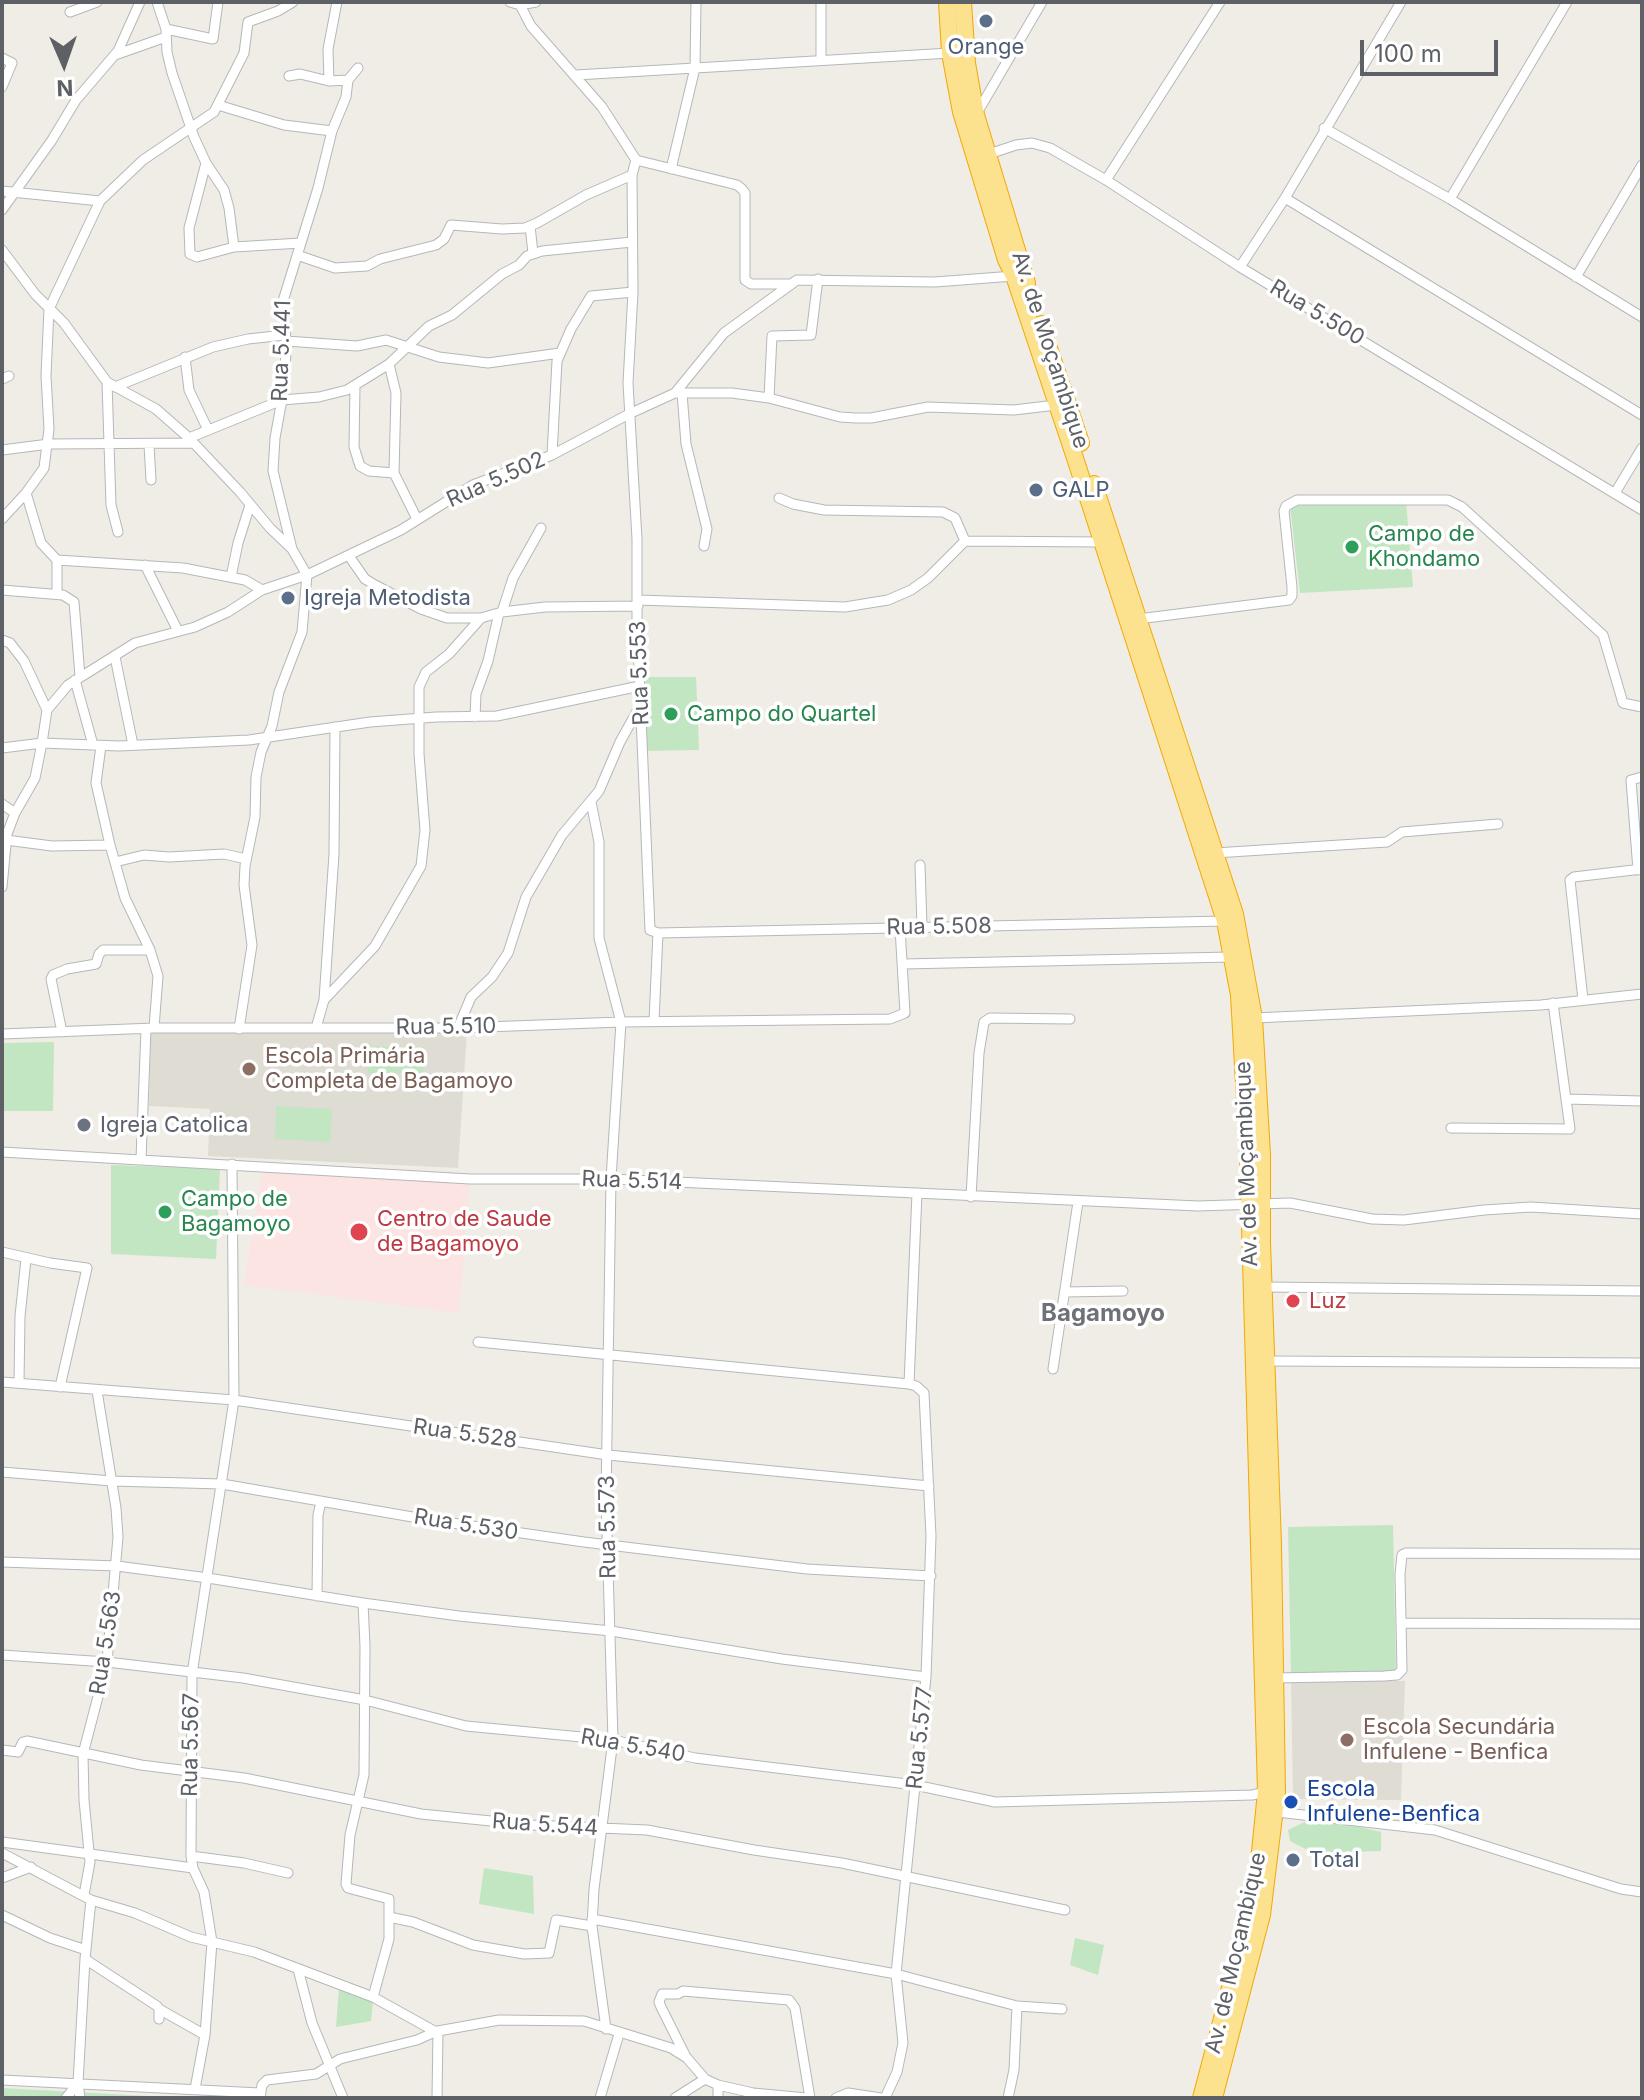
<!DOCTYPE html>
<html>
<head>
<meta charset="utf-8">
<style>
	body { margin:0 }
	#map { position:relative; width:1644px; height:2100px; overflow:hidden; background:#efede5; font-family:Inter,sans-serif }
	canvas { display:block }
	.frame { position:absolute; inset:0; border:4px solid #5d6065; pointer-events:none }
	.north { position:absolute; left:24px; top:24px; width:80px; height:80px; -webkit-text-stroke:6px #fff; paint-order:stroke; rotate:178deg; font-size:22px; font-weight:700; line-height:32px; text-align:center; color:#5d6065 }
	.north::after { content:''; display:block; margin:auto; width:28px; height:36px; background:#5d6065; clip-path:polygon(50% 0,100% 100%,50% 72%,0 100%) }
	.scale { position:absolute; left:1360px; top:40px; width:138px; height:36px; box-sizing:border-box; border:4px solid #5d6065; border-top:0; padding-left:10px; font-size:24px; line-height:28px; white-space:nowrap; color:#5d6065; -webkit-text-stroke:6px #fff; paint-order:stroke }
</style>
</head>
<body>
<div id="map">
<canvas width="1644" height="2100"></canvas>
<div class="frame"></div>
<div class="north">N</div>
<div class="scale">100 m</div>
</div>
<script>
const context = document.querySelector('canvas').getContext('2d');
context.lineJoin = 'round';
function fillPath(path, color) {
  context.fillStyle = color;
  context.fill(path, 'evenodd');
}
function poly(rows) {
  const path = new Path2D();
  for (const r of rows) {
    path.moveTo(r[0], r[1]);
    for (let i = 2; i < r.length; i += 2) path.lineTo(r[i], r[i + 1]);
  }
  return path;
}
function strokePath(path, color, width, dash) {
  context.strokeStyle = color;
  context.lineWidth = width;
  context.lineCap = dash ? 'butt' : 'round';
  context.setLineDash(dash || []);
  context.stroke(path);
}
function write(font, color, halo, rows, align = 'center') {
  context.font = font + ' Inter,sans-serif';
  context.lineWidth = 7;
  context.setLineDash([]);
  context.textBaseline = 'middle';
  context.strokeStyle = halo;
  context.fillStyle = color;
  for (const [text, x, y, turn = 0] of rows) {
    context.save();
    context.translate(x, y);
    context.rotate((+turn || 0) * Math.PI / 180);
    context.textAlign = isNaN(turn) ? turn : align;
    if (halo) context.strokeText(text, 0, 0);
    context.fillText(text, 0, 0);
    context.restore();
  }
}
fillPath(poly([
	[151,1031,467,1031,458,1168,208,1156,210,1109,149,1106],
	[1291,1681,1405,1681,1401,1800,1293,1799]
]), '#dfdcd3');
fillPath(poly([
	[263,1169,470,1179,459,1313,244,1285]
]), '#fbe4e2');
fillPath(poly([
	[1406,501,1413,587,1300,593,1290,506],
	[643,677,696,677,699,750,645,751],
	[54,1042,53,1111,2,1111,3,1043],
	[369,1046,424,1047,423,1073,368,1073],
	[276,1106,332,1109,330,1142,275,1139],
	[111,1165,220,1169,216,1259,111,1254],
	[1393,1525,1396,1671,1291,1673,1288,1527],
	[1331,1820,1381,1832,1381,1851,1313,1853,1290,1841,1288,1830,1307,1821],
	[484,1868,533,1876,534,1914,479,1904],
	[1075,1938,1104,1945,1098,1975,1070,1965],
	[339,1988,373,2001,371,2021,336,2027],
	[2,2088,184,2098,2,2098]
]), '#c2e6c2');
const street = poly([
	[157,2,166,29,167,52,172,73,194,137,206,163,224,190,229,208,234,247,301,243],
	[510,2,520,5,531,26,602,107,636,160,737,185,742,189,745,193,745,280,751,284,789,284],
	[520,5,536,2],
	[70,12,97,2],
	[166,29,213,39,218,2],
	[115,55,166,37],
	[2,58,12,63,2,87],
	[821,60,821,2],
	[576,75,950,53],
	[289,76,300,74,329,81,348,80],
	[329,81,328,49,337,2],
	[218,105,284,125,332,131],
	[977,113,1042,2],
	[1324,128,1450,199,1642,317],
	[986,155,1016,145,1032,143,1050,148,1106,180,1240,267,1642,510],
	[636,160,632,175,633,292,628,383,637,539,637,622,650,930,658,933,1225,921],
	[206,163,189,228,190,254,197,257,234,247],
	[671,169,695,68,696,2],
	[1106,180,1220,2],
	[2,191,100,201],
	[1285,198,1642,415],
	[1450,199,1567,2],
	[2,210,52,140,76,100,118,51,140,2],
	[530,226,533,253],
	[2,250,35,294,64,323,107,382,156,409,189,438,240,492,270,528,292,549,307,575,302,632,279,692,272,726,261,752,256,777,255,817,245,866,244,885,252,945,239,1029],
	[297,255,335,268,367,266,380,259,436,245,444,239,451,225,502,229,525,228,537,223,586,195,632,175],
	[1240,267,1285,198,1401,2],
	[1576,277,1642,165],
	[286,341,357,346,386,340,439,357,488,363,560,353],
	[185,357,189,390,208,430],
	[389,364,396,393,394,473,417,519],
	[2,379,9,376],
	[107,382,111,505,118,532],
	[355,386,354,447,360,466,369,471,394,473],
	[115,387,213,347,248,339,285,335],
	[675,393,732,393,769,398,840,417,856,418,871,418,928,407,1014,410,1056,405],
	[682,393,686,444,707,529,704,546],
	[769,398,772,336,811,335,818,279],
	[189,438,282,400,319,397,347,390,389,364,429,326,452,315,502,274,519,265,527,256,542,251,632,242],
	[149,445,151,480],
	[2,450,49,444,193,443],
	[552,455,557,361,571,329,591,296,633,292],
	[26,493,41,543,57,560,183,568,245,580,262,590],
	[1615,493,1642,448],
	[779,498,793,504,824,510,943,512,955,518,965,541],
	[2,519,26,493,44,468,49,429,46,376,49,309,100,201,143,160,214,112,244,53,248,22,278,11,293,2],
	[292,549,273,471,275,438,285,383,286,341,283,301,318,188,332,131,346,97,348,80,358,68],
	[349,556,365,579,375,585,421,609,447,618,481,618,502,612,545,607,638,606],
	[57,560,57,594],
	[145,565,178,631],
	[231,577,238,543,250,505],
	[2,590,63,595,74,602,80,676],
	[638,600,845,607,888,600,911,590,928,578,965,541,1101,542],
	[502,612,513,578,541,528],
	[1138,619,1289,600,1292,596,1292,587,1284,511,1286,506,1297,500,1448,500,1462,507,1603,635,1623,703,1642,707],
	[2,640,10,643,24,661,47,710],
	[115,657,133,745],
	[75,680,93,745],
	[475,717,476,694,488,661,499,613],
	[101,746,96,783,110,845,125,898,150,950,158,976,154,1028],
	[2,748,42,743,47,710,68,685,135,643,195,627,228,612,262,590,307,575,401,530,473,485,552,455,629,414,675,393,724,333,797,280,935,282,1014,276],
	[591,802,599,842,599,938,621,1022,611,1179,606,1499,613,1740,594,1889,592,1926,606,2029],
	[2,804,15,813],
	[6,840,52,846,110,845],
	[1215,853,1387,842,1402,832,1498,824],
	[115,862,144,855,169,857,224,854,246,859],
	[920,865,922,927],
	[1638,870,1631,780,1642,777],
	[2,887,7,834,15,813,35,778,42,743,119,746,249,740,370,722,436,717,497,716,640,686],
	[903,964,1231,957],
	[324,1000,375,946,421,866,425,830,419,754,419,687,426,672,449,654,481,618],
	[1583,1000,1570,880,1574,877,1642,869],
	[1254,1018,1541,1005,1642,994],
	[654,1021,658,933],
	[316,1028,324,1000,334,854,335,727],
	[458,1028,471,997,492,977,508,953,526,897,562,835,599,791,620,742,640,706],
	[62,1032,51,979,53,975,67,969,96,964,99,954,103,950,150,950],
	[2,1034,154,1028,458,1028,621,1022,890,1019,905,1013,900,928],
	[1566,1099,1642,1101],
	[1451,1128,1570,1129,1553,1003],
	[2,1152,470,1179,611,1179,1198,1206,1290,1203,1372,1219,1404,1220,1484,1210,1531,1207,1642,1214],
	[141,1159,146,1029],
	[971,1197,979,1053,984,1022,990,1018,1070,1019],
	[2,1252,50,1263,87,1268,60,1387],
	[1264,1287,1642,1291],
	[1065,1292,1123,1291],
	[478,1342,909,1384,916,1386,924,1393,931,1536,926,1677,896,1974,903,2043,897,2072,885,2098],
	[1265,1361,1642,1363],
	[1053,1369,1078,1202],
	[2,1382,234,1400,608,1455,929,1486],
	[19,1383,20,1316,26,1259],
	[909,1384,917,1193],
	[2,1472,112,1481,222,1484,424,1519,584,1542,807,1569,931,1576],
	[2,1562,117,1566,208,1578,363,1603,459,1616,611,1631,782,1659,926,1677],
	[317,1596,318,1515,321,1502],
	[363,1603,365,1646,364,1775,350,1835,346,1884,348,1888,389,1899,389,1939,373,1997],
	[1402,1623,1642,1624],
	[2,1655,107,1662,243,1678,365,1700,466,1726,613,1740,695,1758,915,1785,995,1802,1252,1795,1266,1792],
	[1275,1678,1384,1676,1397,1675,1402,1670,1400,1574,1402,1555,1406,1553,1642,1554],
	[2,1750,18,1752,23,1742,27,1741,141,1765,244,1778,421,1814,531,1825,647,1830,754,1850,842,1863,1065,1910],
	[1277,1812,1435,1830,1621,1889,1642,1892],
	[2,1842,193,1868],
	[2,1853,91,1900,135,1913,191,1937,254,1952,373,1997,436,2032],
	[191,1856,244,1863,288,1873],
	[2,1878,31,1867],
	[84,1895,90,1862,84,1800,83,1754,107,1662,118,1537,116,1508,97,1391],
	[2,1915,50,1938,86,1950],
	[389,1917,413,1922,473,1945,524,1954,549,1953,556,1920,592,1926],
	[592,1919,896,1974,1017,2006,1062,2009],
	[85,1959,157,2006,159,2009,159,2019],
	[298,1969,312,2023,343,2098],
	[159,2009,205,2035],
	[438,2031,499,2020,584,2021,671,2048,687,2058,705,2079,718,2085,753,2093,807,2098],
	[685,2055,661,2007,659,2002,662,1994,678,1994,683,1991,789,2000,795,2008,810,2098],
	[2,2080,260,2093],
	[718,2085,718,2098],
	[195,2089,205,2035,212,1942,204,1892,193,1868,191,1856,192,1674,234,1400,232,1164],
	[66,2098,78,2083],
	[80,2098,78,2083,85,1959,91,1900],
	[260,2098,262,2085,267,2080,316,2074,340,2059,417,2040,437,2031],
	[437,2098,438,2031],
	[600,2098,619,2034],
	[675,2098,705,2079],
	[836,2098,848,2093,881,2098],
	[1008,2098,1014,2070,1017,2006]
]);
const highway = poly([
	[947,2,950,53,961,112,1006,260,1014,276,1075,458,1225,921,1239,995,1248,1155,1266,1792,1260,1852,1246,1927,1201,2098],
	[963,2,967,63,976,115,1027,283],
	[1041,324,1081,443],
	[1094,484,1235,914,1254,1018,1262,1155,1262,1243,1273,1544,1277,1792,1262,1915,1214,2098]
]);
strokePath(street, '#b5b7bc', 11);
strokePath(highway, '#f3a901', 18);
strokePath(street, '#fff', 9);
strokePath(highway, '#fce18f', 16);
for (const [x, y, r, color] of [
	[986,21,8,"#5c6f8a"],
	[1036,490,8,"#5c6f8a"],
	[1352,547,8,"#2e9e5b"],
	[288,598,8,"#5c6f8a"],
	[671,714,8,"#2e9e5b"],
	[249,1069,8,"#8d6e63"],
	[84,1125,8,"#6b7280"],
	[165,1212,8,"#2e9e5b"],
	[359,1232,10,"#e0444e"],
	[1293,1301,8,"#e0444e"],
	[1347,1740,8,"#8d6e63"],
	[1291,1802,8,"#1a4fb4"],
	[1293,1860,8,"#5c6f8a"]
]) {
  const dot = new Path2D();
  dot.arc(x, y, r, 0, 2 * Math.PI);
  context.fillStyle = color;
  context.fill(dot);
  strokePath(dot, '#fff', 3);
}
write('22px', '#4e5e75', '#fff', [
	["Orange",986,47,"center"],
	["GALP",1052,490],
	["Igreja Metodista",304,598],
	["Total",1309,1860]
], 'left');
write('22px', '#5d6065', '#fff', [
	["Rua 5.500",1317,313,31],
	["Av. de Moçambique",1050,350,72],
	["Rua 5.441",282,351,-88],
	["Rua 5.502",496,480,-24],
	["Rua 5.553",640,673,-92],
	["Rua 5.508",939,927,-1],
	["Rua 5.510",446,1027,-1],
	["Av. de Moçambique",1247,1164,-92],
	["Rua 5.514",632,1181,2],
	["Rua 5.528",465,1434,8],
	["Rua 5.530",466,1525,9],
	["Rua 5.573",608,1527,-91],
	["Rua 5.563",106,1643,-81],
	["Rua 5.577",920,1738,-84],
	["Rua 5.567",191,1745,-89],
	["Rua 5.540",633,1746,10],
	["Rua 5.544",545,1825,4],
	["Av. de Moçambique",1236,1953,-77]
]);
write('22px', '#27864d', '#fff', [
	["Campo de",1368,534],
	["Khondamo",1368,559],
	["Campo do Quartel",687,714],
	["Campo de",181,1199],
	["Bagamoyo",181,1224]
], 'left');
write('22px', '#785e54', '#fff', [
	["Escola Primária",265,1056],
	["Completa de Bagamoyo",265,1081],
	["Escola Secundária",1363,1727],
	["Infulene - Benfica",1363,1752]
], 'left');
write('22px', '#5b616d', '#fff', [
	["Igreja Catolica",100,1125]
], 'left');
write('22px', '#be3a42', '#fff', [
	["Centro de Saude",377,1219],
	["de Bagamoyo",377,1244],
	["Luz",1309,1301]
], 'left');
write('22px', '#164399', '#fff', [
	["Escola",1307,1789],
	["Infulene-Benfica",1307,1814]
], 'left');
write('bold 24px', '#6e7277', '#fff', [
	["Bagamoyo",1103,1314]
]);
</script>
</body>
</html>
